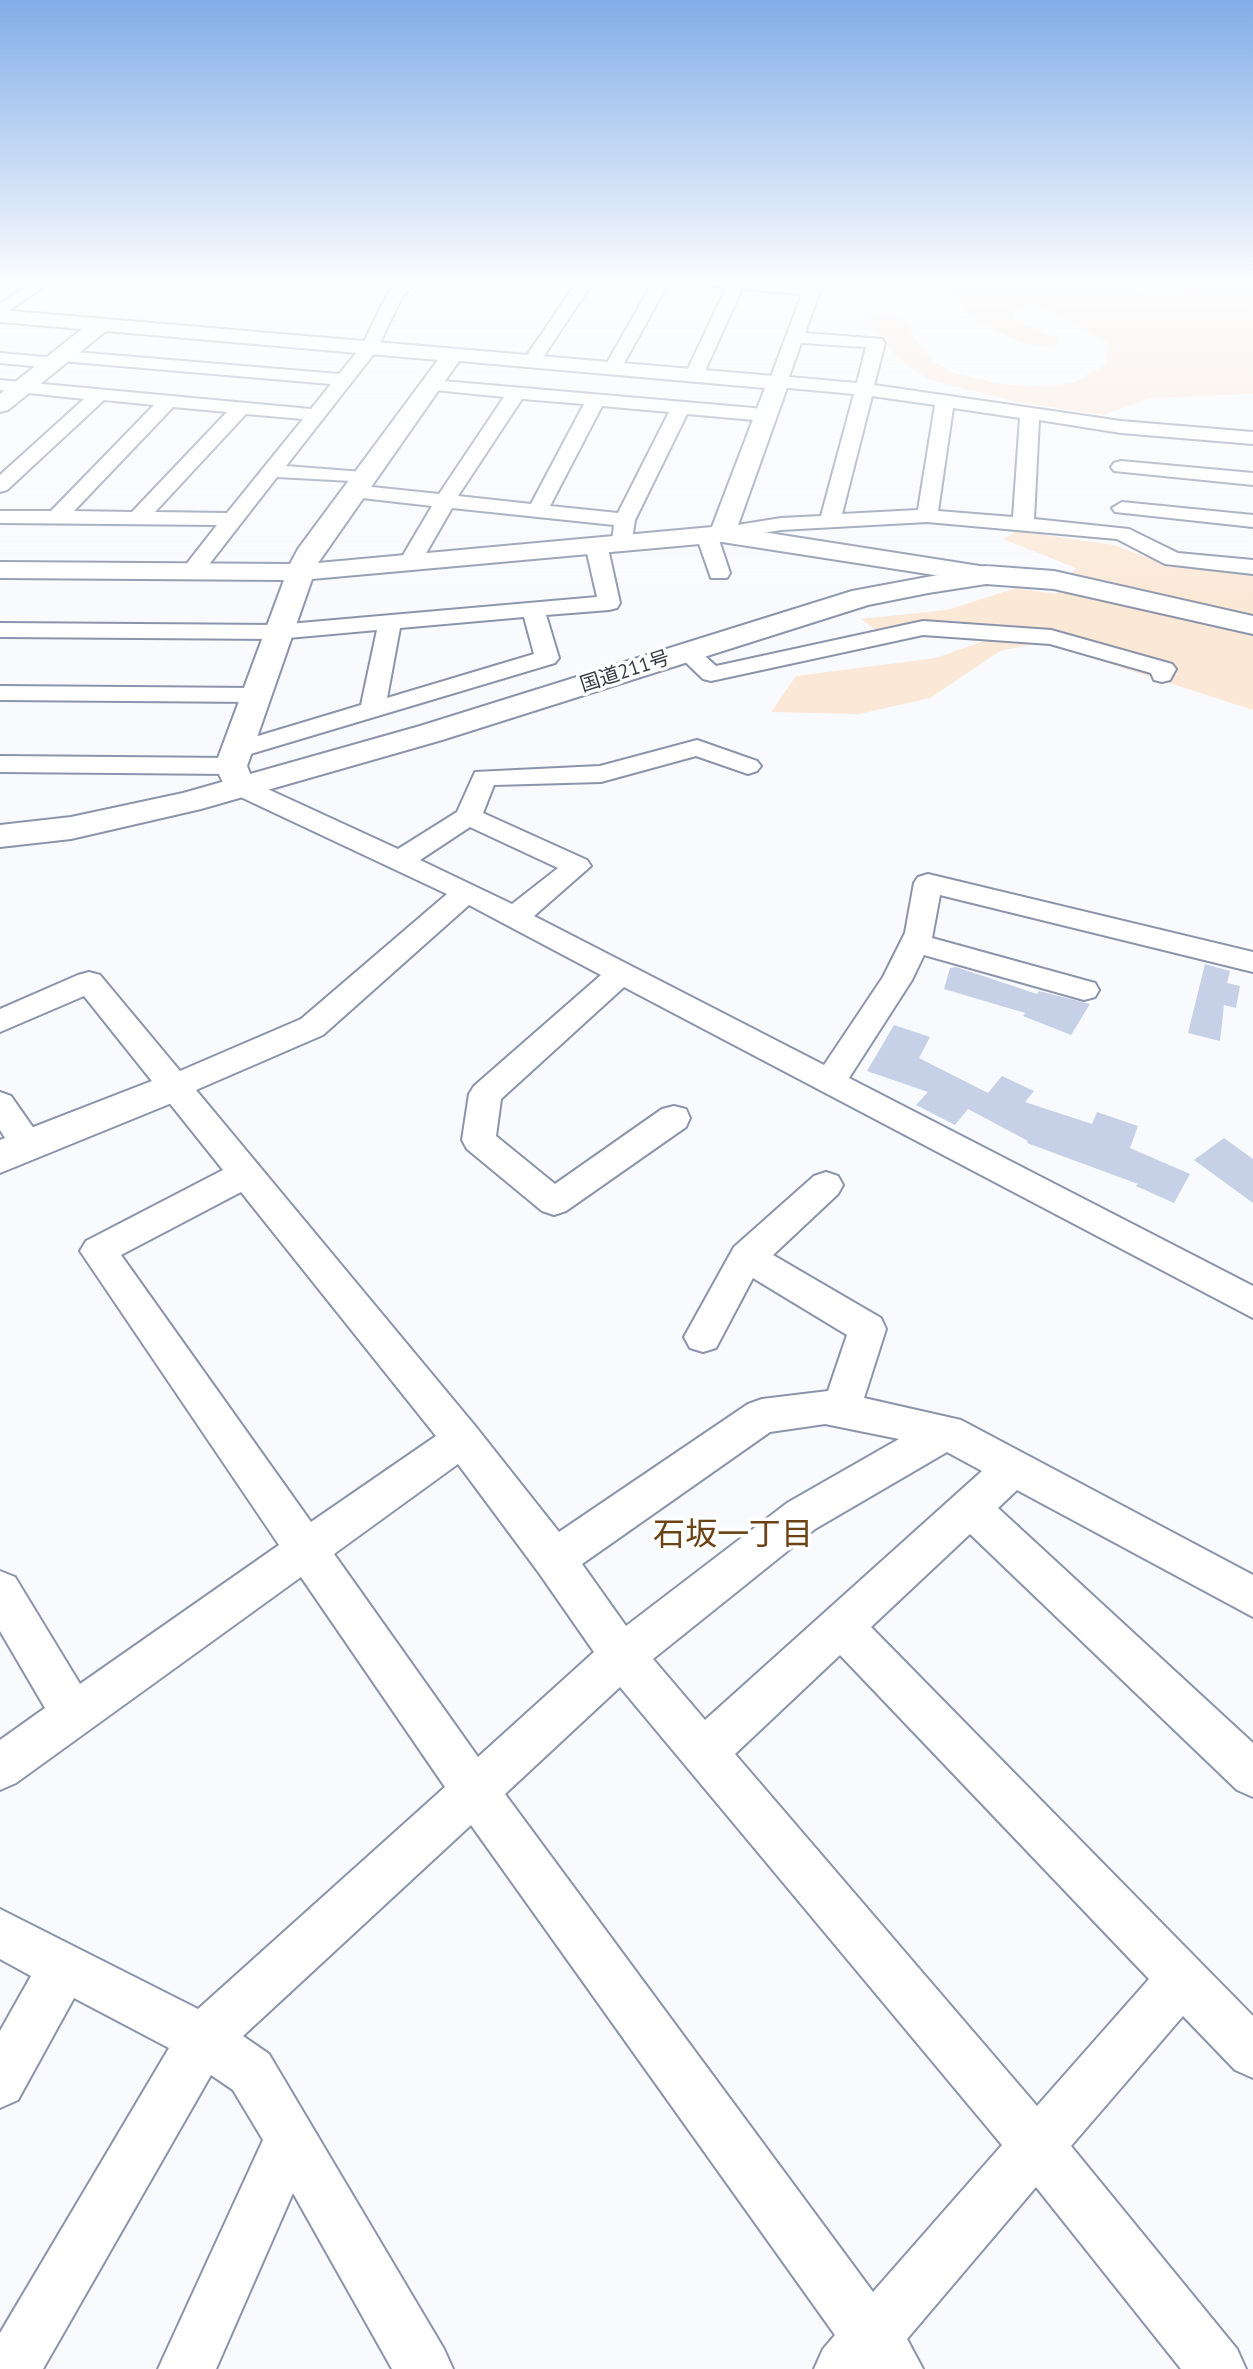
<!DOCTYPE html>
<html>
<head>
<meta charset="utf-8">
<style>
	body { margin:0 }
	canvas { display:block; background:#f8fafe }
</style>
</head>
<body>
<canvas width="1253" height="2369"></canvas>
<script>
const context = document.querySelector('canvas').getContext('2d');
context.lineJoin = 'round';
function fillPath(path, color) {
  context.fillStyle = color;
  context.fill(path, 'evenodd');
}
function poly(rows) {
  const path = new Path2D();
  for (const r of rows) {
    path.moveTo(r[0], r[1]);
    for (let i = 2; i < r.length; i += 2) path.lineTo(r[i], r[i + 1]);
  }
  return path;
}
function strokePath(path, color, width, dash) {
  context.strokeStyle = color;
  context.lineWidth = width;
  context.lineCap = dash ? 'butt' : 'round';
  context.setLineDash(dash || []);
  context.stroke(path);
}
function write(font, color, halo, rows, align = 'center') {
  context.font = font + ' "PT Sans","Noto Sans JP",sans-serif';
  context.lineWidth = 7;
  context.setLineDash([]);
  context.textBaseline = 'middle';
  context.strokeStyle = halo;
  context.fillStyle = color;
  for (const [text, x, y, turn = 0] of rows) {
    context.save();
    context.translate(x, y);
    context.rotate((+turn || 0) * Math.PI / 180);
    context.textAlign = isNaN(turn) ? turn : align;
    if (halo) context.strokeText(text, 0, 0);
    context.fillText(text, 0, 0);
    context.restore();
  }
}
fillPath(poly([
	[965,282,1116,282,1148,296,1184,297,1187,282,1253,282,1253,394,1151,398,1103,415,1016,402,927,379,897,357,876,331,871,312,907,322,914,339,933,361,954,373,1001,384,1046,387,1075,382,1106,364,1108,343,1061,315,1034,304,1015,308,1012,318,1060,340,1053,348,1022,343,968,316,964,301,947,291],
	[1017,531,1114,545,1164,564,1253,574,1253,710,1042,642,1000,651,930,698,859,714,771,712,796,676,936,658,987,640,879,632,861,619,947,610,1016,588,1056,594,1076,568,1003,539]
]), '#fbe8d6');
fillPath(poly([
	[1205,964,1230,971,1227,983,1240,986,1236,1008,1224,1005,1220,1041,1188,1033],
	[956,967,1037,994,1039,991,1090,1004,1071,1035,1023,1016,1025,1013,944,989,950,968],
	[894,1025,930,1037,919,1058,988,1093,1002,1076,1034,1091,1025,1102,1092,1124,1097,1112,1138,1126,1130,1148,1190,1174,1174,1203,1136,1186,1138,1184,1027,1143,1028,1141,968,1109,955,1125,916,1105,928,1092,867,1071],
	[1224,1138,1253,1159,1253,1203,1194,1160]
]), '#c6d0e7');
const minor = poly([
	[32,282,50,282,0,317,0,304,32,282],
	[399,282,416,282,402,297,376,351,286,466,363,472,373,478,370,482,277,477,200,576,192,578,181,571,217,525,0,523,0,511,51,511,154,405,104,400,7,490,0,492,0,475,84,399,0,390,0,380,311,409,331,384,61,361,60,367,54,368,0,363,0,353,56,358,57,352,63,351,339,374,362,346,387,295,399,282],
	[173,407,227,412,132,512,74,511,173,407],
	[246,414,303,419,227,513,155,512,246,414],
	[577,282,593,282,538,365,526,365,523,361,577,282],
	[653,282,669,282,619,372,607,372,604,368,653,282],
	[708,282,806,285,807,282,823,282,805,333,882,339,885,343,874,385,1121,421,1253,432,1253,444,1121,433,1039,420,1034,519,1129,529,1178,553,1253,560,1253,574,1165,564,1117,539,927,522,781,530,719,540,730,573,727,578,711,578,696,535,700,531,781,518,821,516,854,394,778,387,769,382,802,294,742,289,703,375,694,380,688,379,685,375,726,288,710,285,708,282],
	[801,343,866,347,857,383,789,377,801,343],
	[872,396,935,405,918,510,842,514,872,396],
	[953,408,1020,418,1013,517,938,511,953,408],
	[431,380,765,409,774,415,765,421,687,414,635,520,631,546,615,546,612,541,614,525,452,508,421,562,410,569,399,562,432,506,353,497,343,491,353,485,439,494,504,397,425,389,422,385,425,381,431,380],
	[522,399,584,404,531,504,458,496,522,399],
	[602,406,669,412,618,513,550,506,602,406],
	[1121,461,1253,473,1253,485,1114,471,1111,467,1114,463,1121,461],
	[1122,502,1253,515,1253,527,1115,512,1112,508,1122,502],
	[596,538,607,544,620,603,617,608,609,610,546,615,559,658,555,663,237,758,228,755,224,750,228,745,361,705,377,630,277,639,0,637,0,623,277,625,597,597,585,544,596,538],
	[524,617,534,654,387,698,400,628,524,617],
	[923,621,1051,630,1172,664,1176,669,1170,680,1162,682,1154,680,1151,673,1050,644,923,635,711,681,703,679,675,652,679,647,687,645,695,647,716,666,923,621],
	[0,686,257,688,266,690,269,695,266,700,257,702,0,700,0,686],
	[697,740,757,761,761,766,757,771,748,774,696,756,601,782,494,785,483,813,587,860,591,866,534,916,824,1065,883,977,905,933,914,883,918,877,928,874,1253,952,1253,972,940,895,932,938,1095,983,1099,990,1095,997,1084,1000,924,955,912,980,849,1078,1253,1286,1253,1318,624,987,501,1099,496,1136,555,1184,662,1109,674,1106,686,1109,690,1118,686,1127,566,1211,554,1215,542,1211,467,1149,462,1140,469,1094,474,1086,601,975,469,905,323,1035,196,1090,476,1427,559,1532,748,1404,762,1399,828,1391,847,1335,753,1278,716,1348,703,1352,690,1348,684,1337,734,1247,814,1176,826,1172,838,1176,843,1185,838,1194,773,1255,881,1318,886,1329,864,1398,961,1420,1253,1575,1253,1617,1017,1490,998,1508,1253,1743,1253,1797,1237,1790,970,1534,871,1627,1253,2016,1253,2078,1235,2070,1183,2016,1071,2146,1237,2349,1246,2369,1181,2369,1036,2187,907,2339,923,2369,814,2369,823,2349,835,2335,471,1825,243,2036,269,2054,444,2349,453,2369,392,2369,293,2193,216,2369,158,2369,263,2140,233,2090,211,2075,43,2369,0,2369,0,2333,169,2048,74,1998,18,2100,0,2108,0,2031,31,1976,0,1959,0,1909,198,2009,445,1787,301,1577,16,1783,0,1790,0,1740,45,1708,0,1631,0,1571,15,1577,80,1684,279,1545,80,1251,86,1241,223,1170,84,996,0,1032,0,1009,78,975,89,972,100,975,180,1071,301,1019,447,894,230,792,226,786,230,780,248,780,398,849,457,812,475,772,600,766,697,740],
	[470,827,558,868,512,904,420,860,470,827],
	[241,1192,436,1436,311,1522,121,1255,241,1192],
	[825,1424,899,1439,787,1503,626,1626,582,1564,770,1432,825,1424],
	[947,1452,982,1471,705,1720,653,1659,815,1529,947,1452],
	[458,1464,539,1573,594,1652,478,1757,334,1554,458,1464],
	[840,1655,1149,1979,1037,2106,735,1754,840,1655],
	[620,1687,1002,2145,873,2292,505,1794,620,1687],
	[0,756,231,758,240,761,244,766,240,771,231,774,0,772,0,756],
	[0,1092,11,1096,39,1136,44,1145,39,1154,27,1157,15,1154,0,1130,0,1092]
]);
const tertiary = poly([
	[0,310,786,377,789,382,737,528,986,567,996,569,1000,575,996,581,986,583,722,542,312,579,247,766,255,786,250,793,239,796,228,793,215,766,284,580,0,578,0,562,290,564,298,549,438,360,106,331,8,410,0,412,0,394,82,329,0,322,0,310],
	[459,361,765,388,712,527,318,563,459,361],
	[175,1072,189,1076,195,1086,189,1096,0,1173,0,1140,175,1072]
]);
const trunk = poly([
	[986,566,1054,571,1253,616,1253,634,1054,589,986,584,928,593,868,605,442,740,201,809,71,839,0,847,0,825,71,817,183,793,420,726,852,591,986,566]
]);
strokePath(minor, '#8b94aa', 4);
strokePath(tertiary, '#8b94aa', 4);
strokePath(trunk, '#8b94aa', 4);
fillPath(minor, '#fff');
fillPath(tertiary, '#fff');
fillPath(trunk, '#fff');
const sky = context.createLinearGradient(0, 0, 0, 614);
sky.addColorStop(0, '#82ade8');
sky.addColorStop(0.46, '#fcfdff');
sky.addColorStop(1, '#fcfdff00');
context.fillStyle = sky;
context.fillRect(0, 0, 1253, 614);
write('20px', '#363a44', '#fff', [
	["国道211号",625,672,-18]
]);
write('32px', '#6b4317', '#fff', [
	["石坂一丁目",733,1536]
]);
</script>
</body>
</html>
